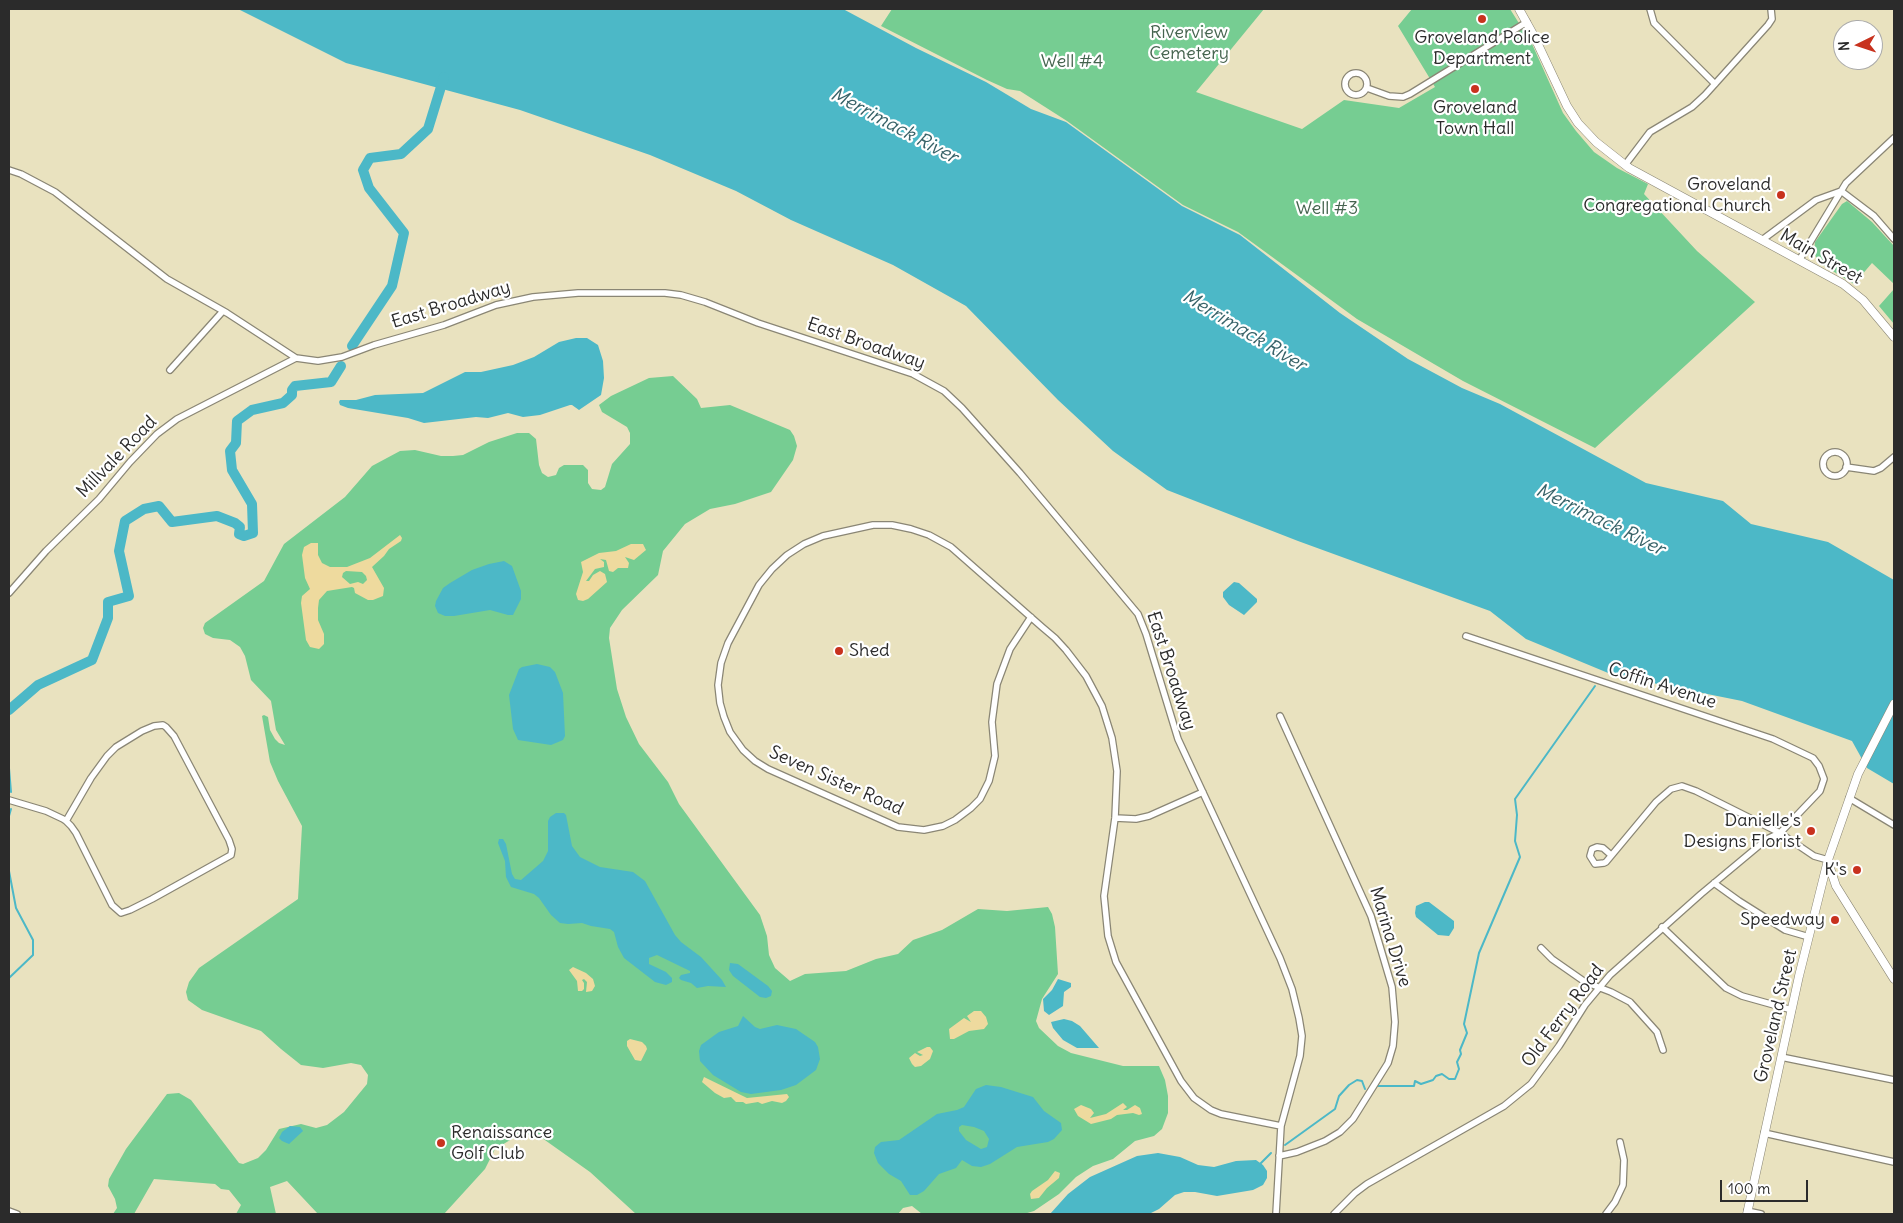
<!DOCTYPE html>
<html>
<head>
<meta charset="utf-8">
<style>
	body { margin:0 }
	#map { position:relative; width:1903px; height:1223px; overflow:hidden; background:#e9e2bf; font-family:Delius,sans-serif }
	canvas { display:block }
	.frame { position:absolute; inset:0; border:10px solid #2b2b2b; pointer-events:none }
	.north { position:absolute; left:1833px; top:20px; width:50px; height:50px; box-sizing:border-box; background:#fff; border:1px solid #aaa; border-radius:50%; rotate:266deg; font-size:14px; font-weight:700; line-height:20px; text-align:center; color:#2b2b2b }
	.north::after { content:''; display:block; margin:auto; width:18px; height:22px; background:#c8321e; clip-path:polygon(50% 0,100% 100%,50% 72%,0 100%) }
	.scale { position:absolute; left:1720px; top:1180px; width:88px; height:22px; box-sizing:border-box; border:2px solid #2b2b2b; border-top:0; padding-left:6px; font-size:15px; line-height:18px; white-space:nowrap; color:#2b2b2b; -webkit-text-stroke:4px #fff; paint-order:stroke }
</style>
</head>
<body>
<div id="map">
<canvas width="1903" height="1223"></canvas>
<div class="frame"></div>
<div class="north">N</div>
<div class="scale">100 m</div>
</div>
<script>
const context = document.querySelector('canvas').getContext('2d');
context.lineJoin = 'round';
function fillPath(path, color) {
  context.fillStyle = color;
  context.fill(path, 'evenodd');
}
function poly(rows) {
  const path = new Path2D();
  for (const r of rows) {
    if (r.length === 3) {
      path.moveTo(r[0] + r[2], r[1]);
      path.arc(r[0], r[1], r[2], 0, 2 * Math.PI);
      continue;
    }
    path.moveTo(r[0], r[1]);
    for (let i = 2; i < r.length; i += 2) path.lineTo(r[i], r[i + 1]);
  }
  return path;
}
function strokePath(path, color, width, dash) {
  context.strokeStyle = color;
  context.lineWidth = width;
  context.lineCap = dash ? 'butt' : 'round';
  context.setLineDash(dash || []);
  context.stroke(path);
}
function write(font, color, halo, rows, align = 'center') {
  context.font = font + ' Delius,sans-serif';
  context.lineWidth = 4.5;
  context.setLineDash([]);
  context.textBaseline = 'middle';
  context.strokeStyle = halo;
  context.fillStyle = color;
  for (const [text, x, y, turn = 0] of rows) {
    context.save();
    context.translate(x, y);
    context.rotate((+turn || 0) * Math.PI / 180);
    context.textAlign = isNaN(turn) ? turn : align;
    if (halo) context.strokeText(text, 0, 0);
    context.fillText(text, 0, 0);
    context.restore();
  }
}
fillPath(poly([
	[892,9,1264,9,1196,92,1302,129,1344,100,1399,108,1435,87,1398,26,1412,9,1510,9,1532,44,1563,113,1576,131,1594,152,1617,168,1648,184,1644,194,1697,251,1755,302,1595,448,1463,381,1357,319,1238,232,1183,205,1067,121,1020,91,1007,89,987,80,881,26],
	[1847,201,1872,222,1894,246,1894,284,1872,263,1854,284,1818,262,1814,252,1815,242,1842,204],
	[1894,289,1894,324,1879,306],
	[673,376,697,399,701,408,730,405,790,430,794,436,797,446,793,460,771,492,735,504,710,509,685,524,663,551,658,575,622,610,610,628,609,638,617,689,626,717,639,744,668,782,679,804,760,915,767,936,769,955,775,968,790,981,805,974,846,971,876,959,898,954,913,940,942,930,978,909,1007,911,1048,907,1052,914,1055,927,1058,974,1042,999,1036,1021,1039,1028,1058,1046,1071,1053,1123,1066,1159,1066,1165,1080,1168,1096,1168,1113,1162,1129,1154,1136,1135,1141,1113,1159,1093,1166,1076,1177,1059,1194,1034,1211,1024,1214,922,1214,912,1206,903,1208,898,1214,636,1214,590,1172,542,1138,522,1133,495,1149,485,1169,444,1214,318,1214,287,1181,270,1187,276,1214,236,1214,241,1205,229,1190,221,1189,215,1184,154,1179,134,1214,113,1214,117,1208,115,1199,108,1186,109,1179,126,1149,167,1094,179,1093,191,1100,239,1163,243,1164,258,1158,266,1150,279,1129,301,1124,316,1128,327,1125,344,1112,367,1084,368,1075,361,1065,351,1063,323,1068,301,1065,281,1049,261,1031,202,1010,188,1000,186,992,189,982,199,968,298,899,302,826,278,781,270,762,262,716,264,715,268,717,270,730,275,739,279,743,285,745,276,730,271,701,251,680,245,656,240,647,230,640,213,638,205,634,203,628,205,623,264,581,284,544,345,497,372,466,400,451,415,450,441,456,453,456,463,455,489,442,517,433,529,433,536,439,539,465,542,473,548,477,556,475,559,468,564,465,583,465,588,470,588,483,592,489,601,490,605,487,612,464,630,444,630,433,627,427,602,412,599,405,611,396,649,378]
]), '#76cd92');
fillPath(poly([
	[400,535,402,538,401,541,389,549,384,556,372,567,384,588,383,596,373,600,368,600,355,593,354,588,352,587,327,591,319,600,318,608,318,620,324,634,324,644,319,649,310,647,306,640,301,603,302,596,310,589,305,578,302,555,304,547,311,543,318,543,318,555,322,563,330,567,347,567,370,558],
	[346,571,362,572,366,576,367,580,363,584,358,582,350,584,342,577,343,573],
	[631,544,643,544,646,550,634,560,625,557,629,563,628,568,618,568,613,572,609,571,606,560,600,559,604,562,604,567,595,569,586,581,589,581,593,575,600,571,605,574,607,582,588,599,583,601,578,600,576,594,583,572,581,562,599,553,616,551],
	[573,967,586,973,593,979,595,986,592,991,586,992,587,982,584,979,582,980,584,983,584,989,582,991,578,991,577,981,569,970],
	[974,1011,981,1011,986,1017,988,1024,984,1029,969,1031,954,1039,950,1039,949,1029,964,1018,971,1022,967,1016],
	[630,1039,642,1042,646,1046,647,1049,641,1061,635,1060,627,1046,627,1041],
	[927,1047,930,1047,933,1051,930,1059,921,1066,915,1067,912,1064,909,1058,915,1053,920,1056,923,1055,917,1052],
	[704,1077,747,1098,787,1094,789,1097,786,1101,782,1103,772,1101,762,1104,758,1102,746,1104,743,1102,736,1102,731,1097,724,1098,715,1093,702,1082],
	[1123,1103,1127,1107,1123,1110,1127,1110,1135,1105,1140,1108,1142,1114,1139,1115,1133,1113,1117,1115,1111,1119,1091,1124,1078,1116,1074,1109,1081,1105,1091,1109,1094,1113,1090,1118,1106,1114],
	[1055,1171,1060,1173,1059,1178,1047,1188,1039,1198,1031,1199,1030,1194,1032,1191,1048,1180]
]), '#eeda9e');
fillPath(poly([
	[230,9,843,9,916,48,986,82,1031,109,1066,122,1182,206,1240,235,1340,313,1408,359,1462,388,1500,404,1646,483,1723,501,1751,524,1828,542,1894,580,1894,784,1867,768,1852,741,1742,701,1613,675,1526,639,1490,611,1298,541,1167,490,1113,451,1058,400,966,306,893,265,791,220,736,191,650,155,520,110,346,63,240,10],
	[576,338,587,338,598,345,603,361,604,378,601,395,579,410,572,405,570,405,540,415,523,417,508,413,488,418,476,417,424,423,408,418,348,408,340,405,339,402,340,400,356,400,375,395,423,393,465,372,481,372,513,365,534,357,559,342],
	[504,561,512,566,521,591,521,599,513,615,508,615,490,610,454,616,445,616,438,613,435,606,436,601,443,588,450,583,472,570,489,564],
	[1234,582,1239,583,1257,599,1257,602,1244,615,1229,605,1223,597,1223,592],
	[537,664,550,667,555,672,563,693,565,736,563,740,551,745,518,740,513,729,509,695,519,669,522,667],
	[556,813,564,813,566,815,572,846,580,857,600,867,633,872,645,881,675,935,681,942,701,957,722,980,726,987,708,986,697,988,691,983,681,980,679,978,681,975,690,973,690,971,657,955,649,958,649,964,666,972,672,978,672,982,666,985,655,982,624,958,618,947,614,932,610,929,591,926,582,923,568,924,560,923,551,915,539,898,534,894,511,887,506,877,505,861,498,843,499,839,503,839,506,844,512,874,515,879,521,880,543,861,548,851,548,821,550,817],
	[1425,902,1429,902,1454,921,1454,928,1449,936,1438,935,1416,917,1415,913,1416,906],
	[730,963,738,964,768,986,772,991,771,996,766,998,760,997,733,976,729,970],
	[1058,979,1071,983,1071,987,1064,992,1063,1006,1049,1015,1044,1011,1043,999,1052,990],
	[743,1016,755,1027,760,1029,777,1025,796,1029,815,1042,818,1047,820,1059,816,1070,796,1085,781,1090,751,1094,741,1092,713,1075,700,1061,699,1051,701,1045,719,1032,738,1026],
	[1064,1019,1072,1021,1080,1026,1099,1048,1077,1048,1063,1040,1053,1028,1051,1022],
	[986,1085,1001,1087,1033,1097,1044,1111,1061,1123,1062,1130,1054,1139,1048,1142,1017,1147,990,1164,981,1167,972,1166,962,1160,956,1168,939,1174,924,1191,917,1195,910,1195,901,1181,889,1174,878,1163,874,1153,875,1147,881,1142,899,1140,937,1114,957,1110,964,1107,976,1089],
	[962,1125,974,1127,984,1131,989,1139,987,1147,981,1149,966,1140,959,1131,959,1127],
	[290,1126,300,1127,303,1131,289,1144,282,1141,279,1138,282,1132],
	[1158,1153,1180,1157,1198,1165,1214,1167,1236,1161,1256,1160,1263,1165,1267,1171,1267,1178,1263,1185,1253,1190,1217,1196,1195,1192,1184,1192,1175,1195,1159,1209,1149,1214,1050,1214,1068,1194,1090,1177,1137,1156]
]), '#4cb8c7');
strokePath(poly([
	[9,768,11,792],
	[9,816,11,809],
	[9,871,16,908,33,940,33,955,9,978],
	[1378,1086,1414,1086,1415,1081,1421,1084,1433,1080,1436,1076,1442,1074,1449,1079,1455,1079,1459,1069,1457,1062,1461,1054,1460,1050,1467,1033,1464,1024,1479,953,1520,857,1515,841,1517,815,1515,799,1595,686],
	[1285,1145,1335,1109,1339,1096,1349,1085,1357,1080,1362,1081,1365,1089],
	[1260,1164,1271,1153]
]), '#4cb8c7', 2);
strokePath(poly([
	[352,346,392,286,404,233,369,188,363,170,370,158,401,154,428,129,444,77],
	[9,710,38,685,92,660,108,618,108,602,129,596,119,551,125,521,144,509,159,506,172,522,217,516,235,523,240,527,239,534,244,536,253,533,252,504,232,470,230,451,236,443,237,421,252,410,283,403,292,395,292,390,295,386,331,382,341,366]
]), '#4cb8c7', 10);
const minor = poly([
	[1650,9,1654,23,1715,84],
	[1356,84,11],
	[1367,88,1389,96,1403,97,1410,94,1527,22],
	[1625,165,1650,132,1692,107,1705,95,1768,25,1772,19,1771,9],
	[9,170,21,174,55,192,167,279,227,313,296,358,318,361,342,357,374,345,444,325,496,305,533,297,578,293,665,293,681,295,705,302,758,323,913,374,944,391,962,408,1020,473,1138,614,1146,634,1178,739,1280,958,1292,989,1299,1018,1302,1036,1300,1056,1281,1126,1276,1214],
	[1762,240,1816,200,1841,191,1874,216,1894,239],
	[1800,259,1846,183,1894,138],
	[170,370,223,311],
	[1835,464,12],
	[1846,467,1874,471,1881,468,1894,457],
	[9,593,46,551,99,499,130,462,157,434,177,419,296,358],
	[1031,617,1010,649,997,684,992,722,995,756,989,781,980,799,971,808,955,820,943,826,924,830,898,827,768,769,755,761,743,750,730,732,724,717,720,703,718,685,721,663,728,643,759,585,772,569,787,555,804,544,823,536,873,525,892,525,911,529,929,535,951,547,1042,627,1055,638,1066,650,1086,676,1102,706,1112,738,1117,771,1115,818,1104,896,1108,936,1116,962,1181,1081,1194,1098,1211,1110,1221,1114,1281,1126],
	[1849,798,1894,825],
	[9,800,46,811,63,819,66,821,71,826,76,833,112,905,121,913,130,910,152,899,231,855,232,849,229,840,174,736,166,727,163,725,154,726,142,731,116,747,107,756,91,778,66,821],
	[1115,818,1136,819,1149,816,1203,792],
	[1611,855,1603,848,1597,847,1592,849,1590,856,1595,864,1604,863,1606,862,1656,802,1671,789,1682,786,1696,791,1780,833,1814,856,1828,860],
	[1714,883,1739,901,1785,930,1809,937],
	[1662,927,1726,988,1742,996,1792,1010],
	[1541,948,1552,959,1585,982,1611,992,1630,1002,1657,1032,1663,1050],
	[1781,1057,1894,1080],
	[1764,1133,1894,1162],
	[1279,1156,1297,1152,1325,1141,1340,1132,1353,1119,1388,1063,1393,1046,1395,1022,1392,987,1371,916,1280,716],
	[9,1211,17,1214],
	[1747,1211,1761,1214],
	[1334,1214,1355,1193,1367,1184,1504,1106,1531,1084,1559,1046,1585,1005,1610,975,1701,894,1767,839,1780,833,1820,791,1824,779,1819,766,1813,758,1773,739,1466,636],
	[1606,1214,1615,1202,1623,1185,1624,1160,1620,1142]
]);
const major = poly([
	[1519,9,1534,36,1567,106,1578,123,1596,142,1629,168,1843,284,1863,300,1894,337],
	[1828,862,1836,886,1894,979],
	[1747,1214,1799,976,1828,860,1858,774,1894,704]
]);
strokePath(minor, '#8a8675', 8);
strokePath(major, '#8a8675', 9);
strokePath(minor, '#fff', 5.5);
strokePath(major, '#fff', 8);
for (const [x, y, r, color] of [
	[1482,19,5,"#c8321e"],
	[1475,89,5,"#c8321e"],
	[1781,195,5,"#c8321e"],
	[839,651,5,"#c8321e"],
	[1811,831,5,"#c8321e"],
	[1857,870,5,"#c8321e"],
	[1835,920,5,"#c8321e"],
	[441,1143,5,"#c8321e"]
]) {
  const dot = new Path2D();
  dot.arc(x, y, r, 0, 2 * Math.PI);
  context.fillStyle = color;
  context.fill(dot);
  strokePath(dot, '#fff', 2);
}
write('18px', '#45644f', '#fff', [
	["Riverview",1189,33],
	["Cemetery",1189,54],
	["Well #4",1072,62],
	["Well #3",1327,209]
]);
write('18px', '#2b2b2b', '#fff', [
	["Groveland Police",1482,38,"center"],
	["Department",1482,59,"center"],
	["Groveland",1475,108,"center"],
	["Town Hall",1475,129,"center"],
	["Groveland",1771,185],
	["Congregational Church",1771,206],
	["Shed",849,651,"left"],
	["Danielle's",1801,821],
	["Designs Florist",1801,842],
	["K's",1847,870],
	["Speedway",1825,920],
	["Renaissance",451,1133,"left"],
	["Golf Club",451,1154,"left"]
], 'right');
write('18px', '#2b2b2b', '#fff', [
	["Main Street",1821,257,30],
	["East Broadway",451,305,-17],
	["East Broadway",866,344,19],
	["Millvale Road",117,457,-46],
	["East Broadway",1171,671,72],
	["Coffin Avenue",1662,686,18],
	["Seven Sister Road",836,781,24],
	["Marina Drive",1390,937,73],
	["Old Ferry Road",1563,1016,-53],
	["Groveland Street",1776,1016,-77]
]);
write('italic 19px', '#386369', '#fff', [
	["Merrimack River",894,126,28],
	["Merrimack River",1244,331,31],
	["Merrimack River",1600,520,26]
]);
</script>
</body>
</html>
